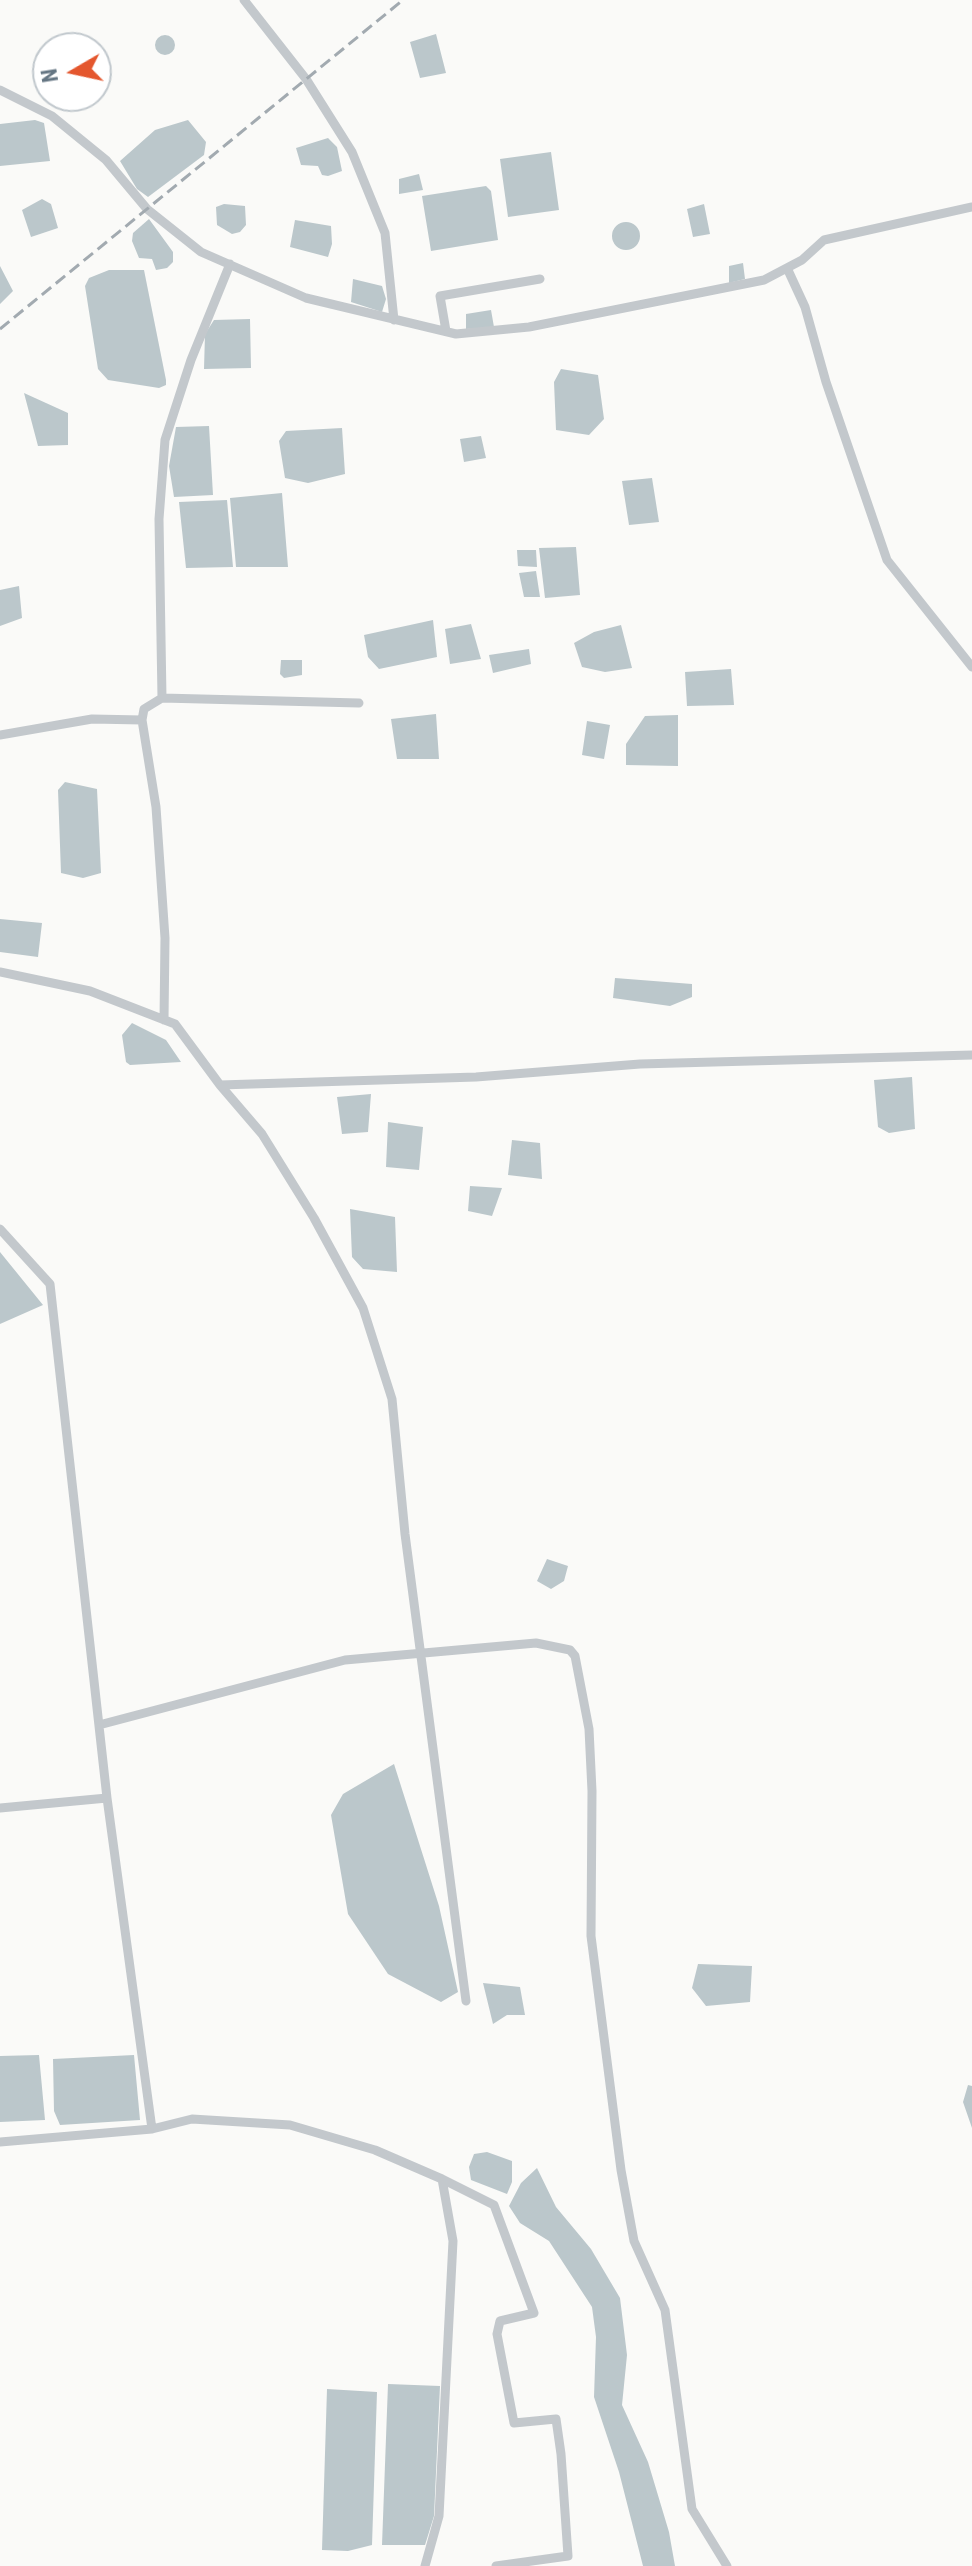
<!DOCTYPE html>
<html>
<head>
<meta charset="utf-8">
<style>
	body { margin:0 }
	#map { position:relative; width:972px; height:2566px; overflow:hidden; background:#fafaf8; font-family:"Roboto Condensed",sans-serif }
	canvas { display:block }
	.north { position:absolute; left:32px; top:32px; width:80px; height:80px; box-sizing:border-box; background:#fff; border:2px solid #c1c8cd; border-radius:50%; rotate:261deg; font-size:22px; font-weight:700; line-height:32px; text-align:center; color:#657683 }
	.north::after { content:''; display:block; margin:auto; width:28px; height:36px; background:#e4572e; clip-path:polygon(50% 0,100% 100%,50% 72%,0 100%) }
</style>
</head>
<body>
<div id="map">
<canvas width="972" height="2566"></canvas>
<div class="north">N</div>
</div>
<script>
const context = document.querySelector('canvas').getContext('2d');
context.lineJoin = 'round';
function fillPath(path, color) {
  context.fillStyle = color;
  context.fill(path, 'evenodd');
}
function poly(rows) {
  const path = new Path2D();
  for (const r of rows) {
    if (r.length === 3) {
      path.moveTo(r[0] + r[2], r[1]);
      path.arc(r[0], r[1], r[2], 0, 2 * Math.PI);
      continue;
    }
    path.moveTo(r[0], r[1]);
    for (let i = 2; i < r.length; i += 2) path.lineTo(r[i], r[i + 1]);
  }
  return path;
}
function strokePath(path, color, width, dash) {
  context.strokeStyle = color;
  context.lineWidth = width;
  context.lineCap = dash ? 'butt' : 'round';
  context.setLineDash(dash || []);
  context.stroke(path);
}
fillPath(poly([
	[436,34,446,73,420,78,410,42],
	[165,45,10],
	[35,120,44,123,50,161,0,166,0,124],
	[188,120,206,142,204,155,148,197,137,189,120,161,155,130],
	[328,138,337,147,342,171,328,176,322,175,318,166,301,165,296,148],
	[551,152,559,210,508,217,500,159],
	[419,174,423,190,399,194,399,179],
	[486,186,491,191,498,240,431,251,422,196],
	[42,199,51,204,58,228,31,237,22,210],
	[224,204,245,206,246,225,240,232,232,234,217,225,216,207],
	[704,204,710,234,693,237,687,209],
	[149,219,173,252,173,262,167,268,156,270,152,259,139,258,132,241,133,233],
	[295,220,331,226,332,244,328,257,290,247],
	[626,236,14],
	[743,263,745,279,729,283,729,266],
	[0,266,13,291,0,304],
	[109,270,144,270,166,380,166,385,159,388,108,380,98,369,85,286,89,278],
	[353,279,382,286,386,299,382,312,351,302],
	[491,310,494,327,466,329,466,314],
	[250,319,251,368,204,369,205,334,214,320],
	[561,369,598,375,604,419,589,435,556,430,554,382],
	[24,393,68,413,68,445,38,446],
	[209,426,213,495,174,497,169,466,176,427],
	[342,428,345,474,308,483,285,478,279,441,286,431],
	[481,436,486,458,464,462,460,439],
	[652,478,659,522,629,525,622,481],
	[282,493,288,567,236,567,230,498],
	[227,500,233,567,186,568,179,502],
	[576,547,580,595,545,598,539,548],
	[536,550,537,567,518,566,517,550],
	[536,571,540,597,524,597,519,573],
	[19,586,22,618,0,626,0,590],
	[433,620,437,657,379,669,368,657,364,635],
	[471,624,481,659,450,664,445,629],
	[621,625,632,668,605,672,582,667,574,643,594,632],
	[529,649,531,664,493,673,489,655],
	[281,660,302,660,302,675,284,678,280,674],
	[731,669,734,705,687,706,685,672],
	[436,714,439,759,397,759,391,719],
	[678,715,678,766,626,765,626,744,645,716],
	[587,721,610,725,604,759,582,755],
	[65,782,97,789,101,873,83,878,61,873,58,790],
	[0,919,42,923,38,957,0,952],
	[615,978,692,984,692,997,670,1006,613,998],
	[132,1023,166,1040,181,1062,130,1065,126,1062,122,1035],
	[912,1077,915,1129,889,1133,878,1127,874,1080],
	[371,1094,368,1132,342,1134,337,1097],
	[388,1122,423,1127,419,1170,386,1167],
	[512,1140,540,1143,542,1179,508,1175],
	[470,1186,502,1188,492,1216,468,1211],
	[350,1209,395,1217,397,1272,363,1269,352,1257],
	[0,1252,43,1305,0,1324],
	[547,1559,568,1566,564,1581,551,1589,537,1581],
	[394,1764,439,1906,458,1992,441,2002,388,1974,348,1914,331,1815,343,1794],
	[698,1964,752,1966,750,2002,706,2006,692,1988],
	[483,1983,520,1987,525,2015,507,2015,493,2024],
	[39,2055,45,2120,0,2122,0,2056],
	[134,2055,140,2120,60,2125,54,2111,53,2059],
	[968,2085,972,2086,972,2128,963,2102],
	[487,2152,512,2161,512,2182,507,2194,471,2180,469,2167,474,2154],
	[537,2168,556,2207,591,2249,620,2298,627,2355,622,2405,648,2462,669,2532,675,2566,643,2566,619,2472,594,2397,596,2337,592,2307,549,2241,520,2223,509,2206,521,2183],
	[388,2384,440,2386,434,2516,425,2545,382,2545],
	[327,2389,377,2392,372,2545,348,2551,322,2550]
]), '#bbc7cb');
strokePath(poly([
	[244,0,306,79,352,152,385,233,394,320],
	[0,90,52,116,106,160,147,209,201,252,306,298,456,334,529,327,764,280,802,260,824,240,972,207],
	[787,268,805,307,826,382,887,560,972,667],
	[446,331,440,296,540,279],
	[162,698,159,519,165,440,191,360,230,264],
	[142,720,156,807,165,938,164,1020],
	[0,735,92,719,142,720,144,709,162,698,359,703],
	[0,972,90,991,175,1024,220,1085,476,1077,640,1064,972,1055],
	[220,1085,262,1134,314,1218,363,1308,392,1399,405,1534,466,2001],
	[0,1229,50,1284,107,1798,152,2129],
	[99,1725,345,1660,536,1643,570,1650,575,1656,589,1729,592,1791,591,1936,621,2170,634,2241,665,2310,692,2509,727,2566],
	[0,1808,107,1798],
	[0,2142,152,2129,192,2119,290,2125,375,2150,442,2179,453,2241,439,2516,425,2566],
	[442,2179,494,2205,534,2313,500,2321,497,2334,514,2423,556,2419,561,2454,568,2556,496,2566]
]), '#c3c8cc', 9);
strokePath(poly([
	[0,329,403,0]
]), '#a2aab0', 3, [12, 6]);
</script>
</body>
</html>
